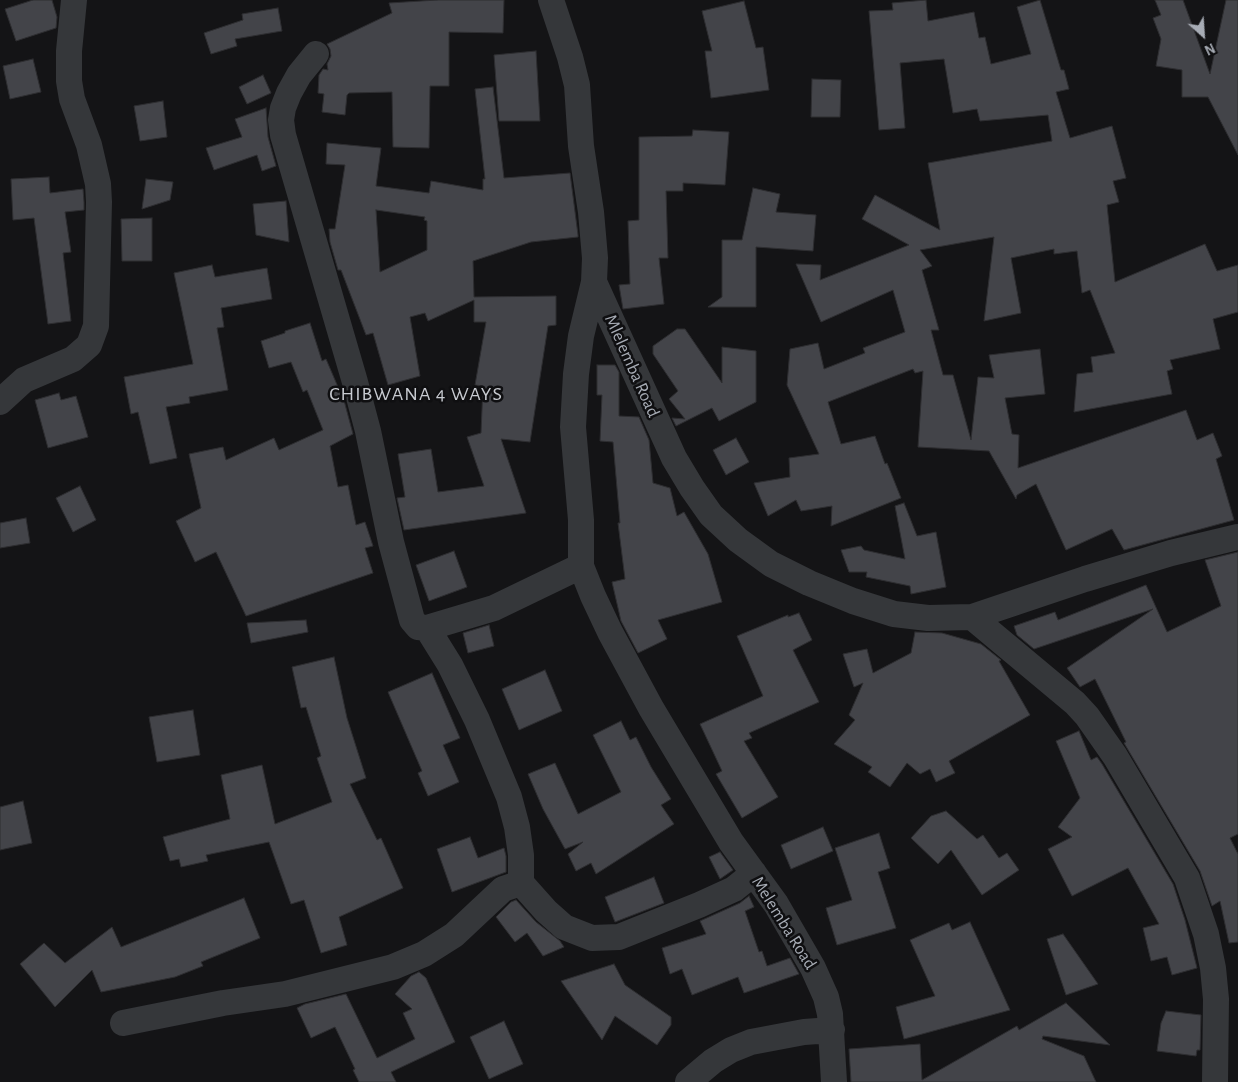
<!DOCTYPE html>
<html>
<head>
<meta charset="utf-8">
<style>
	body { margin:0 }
	#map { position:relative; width:1238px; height:1082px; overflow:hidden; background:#141416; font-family:"Alegreya Sans",sans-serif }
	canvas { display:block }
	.north { position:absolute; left:1178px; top:10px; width:50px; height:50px; -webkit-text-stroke:4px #0f0f11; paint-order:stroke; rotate:154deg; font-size:14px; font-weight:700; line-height:20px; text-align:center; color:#a7acb5 }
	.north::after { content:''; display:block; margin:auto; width:18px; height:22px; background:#a7acb5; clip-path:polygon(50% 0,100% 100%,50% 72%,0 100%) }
</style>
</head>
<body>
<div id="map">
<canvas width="1238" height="1082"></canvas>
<div class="north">N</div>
</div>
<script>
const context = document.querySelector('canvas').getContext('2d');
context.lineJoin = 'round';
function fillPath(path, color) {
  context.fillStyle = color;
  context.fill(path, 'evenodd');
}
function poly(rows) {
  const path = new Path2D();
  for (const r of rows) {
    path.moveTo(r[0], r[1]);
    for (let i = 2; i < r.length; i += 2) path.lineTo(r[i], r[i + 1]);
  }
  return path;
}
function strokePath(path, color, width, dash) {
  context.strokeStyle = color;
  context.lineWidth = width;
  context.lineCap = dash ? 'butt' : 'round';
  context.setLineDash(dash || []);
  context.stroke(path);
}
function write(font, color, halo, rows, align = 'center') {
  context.font = font + ' "Alegreya Sans",sans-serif';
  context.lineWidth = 5;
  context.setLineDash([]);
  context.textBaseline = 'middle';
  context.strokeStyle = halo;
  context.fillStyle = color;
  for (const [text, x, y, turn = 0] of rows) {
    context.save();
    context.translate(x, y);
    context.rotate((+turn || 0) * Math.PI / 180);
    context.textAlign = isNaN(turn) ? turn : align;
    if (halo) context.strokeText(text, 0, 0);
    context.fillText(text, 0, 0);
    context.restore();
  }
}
const building = poly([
	[33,0,52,0,57,17,56,28,16,41,5,9,33,0],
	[437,0,504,0,503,33,449,32,449,86,430,86,429,148,393,147,392,92,349,93,347,95,345,115,322,112,324,94,318,93,319,75,323,69,328,70,327,64,331,56,330,49,327,44,392,13,389,3,437,0],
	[926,0,928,21,974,12,979,38,985,37,991,64,1031,54,1017,7,1040,0,1061,70,1064,70,1069,89,1056,92,1070,138,1112,126,1126,178,1113,181,1119,202,1107,205,1115,282,1205,244,1217,271,1238,265,1238,312,1213,319,1220,349,1170,360,1173,369,1167,371,1172,394,1074,412,1077,374,1093,372,1091,357,1115,353,1090,290,1082,293,1077,251,1054,254,1054,249,1011,258,1021,313,984,321,994,237,920,250,932,266,922,270,939,330,931,330,943,375,953,375,971,440,978,377,994,378,989,355,1040,349,1045,394,1005,398,1012,434,1019,435,1018,468,1186,410,1197,440,1213,433,1222,456,1216,459,1234,520,1124,550,1112,529,1066,550,1036,484,1017,495,1016,499,989,451,918,447,923,371,915,373,913,369,828,402,841,444,875,436,885,464,887,463,901,498,831,526,832,506,801,511,796,500,768,516,754,483,790,477,789,458,819,454,787,385,790,349,818,343,824,369,865,353,863,348,905,332,893,290,821,322,796,264,821,265,820,280,909,245,862,219,875,195,940,230,928,163,1052,141,1048,115,980,121,977,109,953,113,944,59,900,63,905,128,879,130,869,11,893,10,892,3,926,0],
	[1155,0,1183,0,1210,74,1226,0,1238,0,1238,155,1208,97,1182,97,1182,70,1156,66,1161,39,1153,18,1161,15,1155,0],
	[744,1,756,48,763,47,769,90,711,98,705,51,712,51,702,11,744,1],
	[278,8,282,31,235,39,237,46,211,54,204,33,243,20,242,14,278,8],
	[536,51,540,121,499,121,494,55,536,51],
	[33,59,41,92,10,99,3,66,33,59],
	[263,75,271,93,247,104,239,87,263,75],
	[812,79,841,80,840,117,811,117,812,79],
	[493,87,504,178,570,173,578,235,578,237,531,242,473,261,474,297,556,296,556,325,548,326,530,442,501,439,526,513,404,530,397,498,405,497,398,454,431,449,438,492,484,486,467,437,481,433,483,386,475,385,486,322,474,322,474,300,428,321,425,313,410,317,420,376,388,385,373,333,366,335,341,270,338,270,330,242,329,229,335,229,345,165,326,164,327,143,381,148,376,186,429,193,431,181,483,190,483,179,485,179,475,89,493,87],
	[376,210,425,217,424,220,427,221,427,250,380,272,376,210],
	[163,101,167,137,140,141,134,106,163,101],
	[266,108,268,137,276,166,262,171,257,155,214,170,206,148,242,137,235,119,266,108],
	[693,130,729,132,725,185,683,183,683,191,666,191,668,258,659,258,664,304,623,309,619,285,630,284,628,221,639,220,639,137,692,136,693,130],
	[49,177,50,193,83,189,84,202,84,210,65,212,71,252,63,253,71,321,48,324,34,218,13,220,11,179,49,177],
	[146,179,173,182,170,200,142,209,146,179],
	[753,188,780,194,776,212,816,215,813,251,756,247,756,307,708,307,722,297,722,240,742,240,753,188],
	[286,201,289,242,256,235,253,204,286,201],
	[152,218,152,261,122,261,121,219,152,218],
	[212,265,215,277,267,268,272,299,221,308,224,327,217,328,228,390,189,397,190,403,166,407,177,458,150,464,138,412,131,414,124,377,193,364,174,273,212,265],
	[310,323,322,361,326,359,341,394,342,393,353,434,330,446,338,487,348,485,356,525,365,522,373,546,365,548,373,573,246,616,216,552,195,562,176,521,201,508,189,454,223,447,226,460,274,438,279,450,323,430,307,390,303,392,291,362,269,368,261,341,285,333,285,331,310,323],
	[677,329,685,329,722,383,722,347,756,351,756,402,719,421,712,408,676,426,672,418,685,419,669,399,678,391,653,354,653,346,677,329],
	[597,365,615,365,619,372,619,416,639,417,649,440,653,483,670,488,677,516,684,512,708,554,722,602,658,620,667,639,638,653,621,621,612,582,625,579,618,523,620,523,613,442,600,441,602,395,597,395,597,365],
	[59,393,61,400,76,396,88,437,48,448,35,400,59,393],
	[736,438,749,462,726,475,713,450,736,438],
	[80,486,96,520,73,532,56,498,80,486],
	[904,503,917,536,936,532,946,587,911,594,910,586,866,577,867,572,849,572,841,550,861,546,864,550,905,559,895,506,904,503],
	[26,518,30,543,0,548,0,523,26,518],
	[454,551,467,587,429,601,416,565,454,551],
	[1238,552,1238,834,1230,838,1238,854,1238,942,1229,943,1220,901,1212,906,1200,871,1124,743,1126,742,1095,679,1080,687,1067,668,1153,609,1034,649,1017,635,1014,626,1055,612,1058,620,1146,585,1167,632,1221,606,1205,560,1238,552],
	[799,613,812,640,793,650,819,702,749,733,752,738,744,741,778,797,742,818,716,774,722,771,700,724,763,696,737,636,788,615,788,617,799,613],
	[306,620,308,632,251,643,247,623,306,620],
	[489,625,494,646,468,653,463,633,489,625],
	[915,632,942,633,981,644,1001,660,999,661,1030,715,949,761,955,773,936,782,930,769,920,774,907,763,890,787,868,772,872,767,834,744,855,720,849,715,863,683,854,687,843,654,867,649,873,673,911,653,915,632],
	[334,657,347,718,366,778,350,784,377,840,381,838,403,888,339,917,347,945,321,953,304,900,291,904,269,842,206,855,208,861,181,867,179,859,170,861,163,837,230,819,221,775,262,765,275,824,332,802,317,758,321,756,306,707,301,708,292,667,334,657],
	[545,670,562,711,519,730,502,689,545,670],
	[432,673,460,738,443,745,459,782,428,796,418,773,422,771,388,692,432,673],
	[193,710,200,755,157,762,149,717,193,710],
	[621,721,630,740,636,737,651,767,671,799,661,805,674,824,596,874,591,863,576,871,568,854,583,842,565,849,543,809,528,774,555,763,578,814,621,792,593,735,621,721],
	[1079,731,1091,760,1097,757,1102,764,1173,884,1185,920,1197,968,1172,975,1167,957,1151,961,1143,928,1159,924,1128,868,1072,896,1048,849,1072,837,1058,827,1080,798,1056,741,1079,731],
	[23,801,32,843,0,850,0,807,23,801],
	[946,811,977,839,983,835,999,858,1007,853,1019,870,982,895,951,850,938,864,911,838,931,816,946,811],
	[823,827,833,851,791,869,781,845,823,827],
	[879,833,890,868,878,872,896,928,837,945,826,908,852,900,835,848,879,833],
	[470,837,478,858,504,848,506,856,506,872,452,892,437,849,470,837],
	[720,852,733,870,720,879,709,857,720,852],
	[654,877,664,903,615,922,605,897,654,877],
	[749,896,754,907,745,911,759,952,762,951,767,966,790,958,799,974,744,993,738,977,692,995,682,969,670,974,662,948,706,934,700,921,740,903,749,896],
	[244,898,260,938,201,962,203,966,175,977,101,992,92,970,55,1007,20,964,44,943,65,963,112,927,121,947,244,898],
	[516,900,536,922,560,941,564,947,543,956,527,933,515,942,496,917,511,902,516,900],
	[970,922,1010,1010,904,1039,896,1007,935,996,910,940,949,923,952,930,970,922],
	[1063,934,1098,984,1066,995,1047,939,1063,934],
	[614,964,625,985,671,1017,671,1025,657,1045,615,1016,602,1040,561,981,614,964],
	[419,972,426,978,455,1042,391,1072,396,1082,359,1082,353,1070,355,1069,335,1027,311,1038,297,1008,305,1004,346,994,377,1058,415,1039,403,1013,412,1009,395,994,411,976,419,972],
	[1066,1003,1110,1045,1043,1036,1042,1039,1084,1056,1096,1082,851,1082,849,1049,920,1044,922,1080,1017,1026,1019,1030,1066,1003],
	[1166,1011,1201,1015,1200,1050,1197,1050,1196,1056,1157,1051,1161,1023,1166,1011],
	[504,1021,523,1064,489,1079,470,1037,504,1021]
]);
fillPath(building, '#434449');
strokePath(building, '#2e2e31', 1);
strokePath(poly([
	[551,0,570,57,577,85,581,146,591,212,595,258,594,282,581,336,576,374,573,427,581,520,581,566,593,596,610,632,651,708,731,842,776,904,813,968,826,997,830,1014,834,1082],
	[316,54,299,75,289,93,283,108,281,120,283,135,355,382,368,431,391,542,412,620,418,627,427,628,494,608,581,566],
	[594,282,674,458,692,488,711,515,738,540,771,564,809,583,853,601,894,614,928,618,972,617,1085,579,1171,553,1238,537],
	[0,402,24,380,73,359,89,345,96,326,99,202,98,184,89,145,72,99,69,81,69,51,74,0],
	[972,617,1075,703,1087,716,1115,756,1187,878,1206,934,1213,968,1216,999,1215,1082],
	[427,628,450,665,477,720,509,797,517,827,521,855,521,883],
	[123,1023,223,1003,285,994,393,967,424,954,454,935,503,889,521,883,546,911,564,927,592,938,619,937,699,905,734,889,754,873],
	[688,1082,713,1061,731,1050,751,1042,804,1032,832,1030]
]), '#35373a', 26);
write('18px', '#a7acb5', '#0f0f11', [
	["Mlelemba Road",632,366,66],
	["Melemba Road",784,923,58]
]);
context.letterSpacing = '1px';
write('20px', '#c8cbd1', '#0f0f11', [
	["CHIBWANA 4 WAYS",416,394]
]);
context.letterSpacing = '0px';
</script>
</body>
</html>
